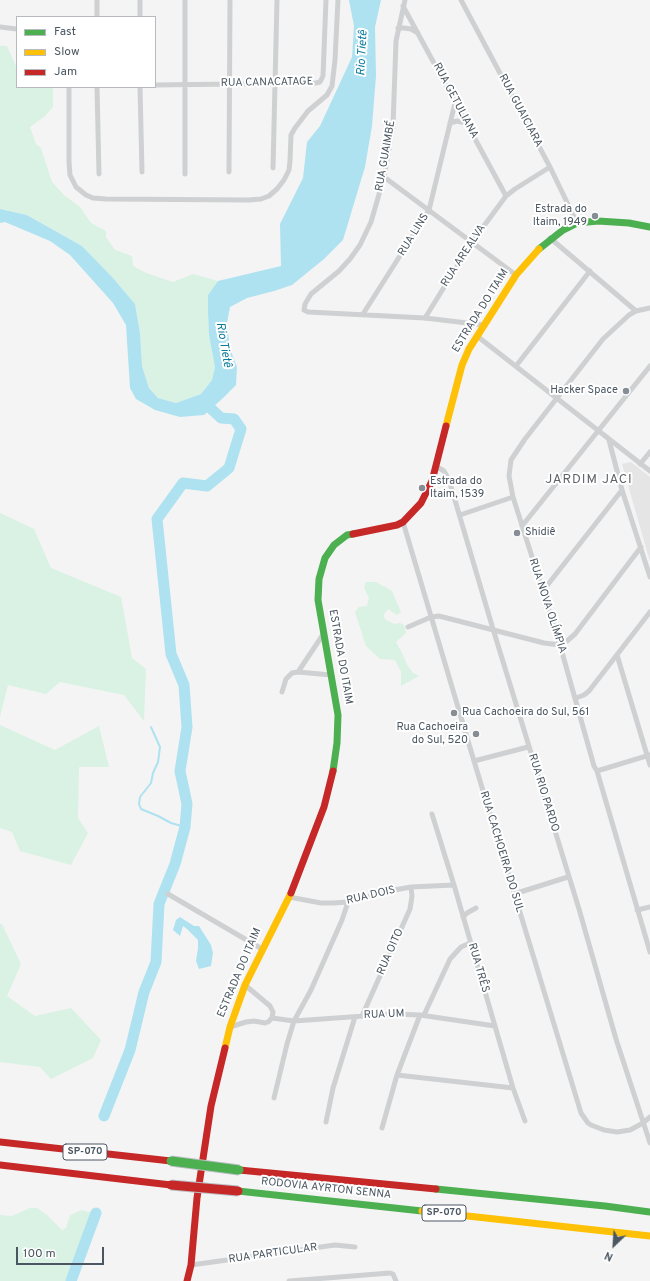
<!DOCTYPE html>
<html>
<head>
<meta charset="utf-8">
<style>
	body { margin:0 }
	#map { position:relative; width:650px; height:1281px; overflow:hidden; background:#f4f4f4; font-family:Overpass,sans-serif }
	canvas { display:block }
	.legend { position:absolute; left:16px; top:16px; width:140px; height:72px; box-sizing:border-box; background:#fff; border:1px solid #b7bbc0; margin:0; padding:5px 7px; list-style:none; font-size:12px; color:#4a5661 }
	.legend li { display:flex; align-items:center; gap:8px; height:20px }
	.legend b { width:20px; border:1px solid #b7bbc0 }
	.north { position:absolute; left:594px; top:1225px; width:40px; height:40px; -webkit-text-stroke:3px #fff; paint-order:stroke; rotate:205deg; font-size:11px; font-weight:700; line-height:16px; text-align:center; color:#4a5661 }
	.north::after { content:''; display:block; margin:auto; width:14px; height:18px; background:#4a5661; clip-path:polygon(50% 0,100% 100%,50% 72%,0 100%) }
	.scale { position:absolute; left:16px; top:1247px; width:88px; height:18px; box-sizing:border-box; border:2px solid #4a5661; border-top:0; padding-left:5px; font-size:12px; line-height:14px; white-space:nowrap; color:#4a5661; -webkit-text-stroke:3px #fff; paint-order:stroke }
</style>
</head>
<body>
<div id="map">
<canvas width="650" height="1281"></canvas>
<ul class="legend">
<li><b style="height:5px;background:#4caf50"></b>Fast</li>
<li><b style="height:5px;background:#ffc107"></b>Slow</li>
<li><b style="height:5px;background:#c62828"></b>Jam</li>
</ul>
<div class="north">N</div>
<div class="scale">100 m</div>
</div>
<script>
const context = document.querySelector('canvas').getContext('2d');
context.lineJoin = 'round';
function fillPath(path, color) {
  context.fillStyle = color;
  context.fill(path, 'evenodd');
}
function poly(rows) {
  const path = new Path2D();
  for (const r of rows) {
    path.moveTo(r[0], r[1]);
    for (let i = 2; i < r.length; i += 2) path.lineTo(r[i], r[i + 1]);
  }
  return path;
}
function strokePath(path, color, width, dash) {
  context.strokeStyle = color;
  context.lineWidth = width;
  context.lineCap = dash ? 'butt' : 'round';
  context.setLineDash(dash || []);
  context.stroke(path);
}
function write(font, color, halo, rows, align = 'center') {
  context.font = font + ' Overpass,sans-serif';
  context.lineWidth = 4;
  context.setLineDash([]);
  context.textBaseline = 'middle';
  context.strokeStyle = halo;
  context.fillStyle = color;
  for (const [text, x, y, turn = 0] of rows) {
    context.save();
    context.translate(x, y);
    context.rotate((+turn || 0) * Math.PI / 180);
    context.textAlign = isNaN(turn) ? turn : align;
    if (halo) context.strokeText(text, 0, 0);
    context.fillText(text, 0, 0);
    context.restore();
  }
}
fillPath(poly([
	[631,462,650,477,650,562,622,464]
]), '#e6e5e6');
fillPath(poly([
	[0,46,7,46,16,66,17,67,17,87,53,87,53,107,44,117,30,127,36,144,41,148,52,182,64,195,80,207,91,223,106,231,106,237,115,250,132,256,133,266,146,273,173,282,193,274,218,281,208,295,208,313,209,335,215,367,212,380,201,394,176,403,158,398,149,388,142,366,140,333,135,304,113,278,82,246,28,215,0,209],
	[0,513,34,529,51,568,121,597,132,658,146,669,144,721,124,695,60,682,46,694,8,685,0,717],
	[366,582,376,582,392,591,401,612,397,615,388,609,383,616,386,620,394,624,400,623,404,625,406,633,396,642,403,655,407,665,413,673,419,676,401,686,401,672,395,660,380,659,366,646,355,612,359,607,367,606,369,598,364,588],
	[0,725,55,750,99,726,109,767,79,767,78,818,88,833,71,865,20,851,12,832,0,828],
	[0,924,2,924,21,964,7,996,35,1016,71,1008,101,1040,93,1058,51,1079,40,1067,0,1062],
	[30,1208,37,1208,47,1215,62,1230,66,1228,70,1215,82,1210,88,1212,92,1211,96,1222,94,1229,74,1263,67,1281,0,1281,0,1215,12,1216]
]), '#d9f2e3');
fillPath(poly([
	[349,0,381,0,375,27,376,76,372,126,365,167,343,240,324,259,292,285,274,291,247,298,230,307,227,323,230,349,237,367,236,385,222,399,204,415,180,417,155,410,136,399,130,388,126,325,113,303,70,255,50,241,5,222,0,223,0,209,27,215,82,246,113,278,135,304,140,333,142,366,149,388,158,398,176,403,201,394,212,380,215,367,209,335,208,313,208,295,218,281,281,266,280,224,303,178,307,142,320,126,352,57,354,26],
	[180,917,194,926,199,926,211,945,213,953,211,966,199,969,196,961,198,948,198,940,187,929,183,926,180,936,173,930,176,920]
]), '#aee2f0');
strokePath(poly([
	[151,727,160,747,158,762,153,773,151,783,140,797,139,804,141,809,158,816,171,823,185,827]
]), '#aee2f0', 2);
strokePath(poly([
	[104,1116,130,1050,144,992,156,962,159,904,175,864,185,827,187,804,180,771,187,727,184,685,171,654,157,519,183,483,207,486,229,468,241,429,234,419,221,418,206,404],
	[71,1281,96,1213]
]), '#aee2f0', 11);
strokePath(poly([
	[97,0,97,17],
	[185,0,185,174],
	[405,0,396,41,393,126,384,177,371,222,360,245,350,259,339,271,311,294,305,304,304,310,308,312,425,318,484,325],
	[461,0,550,167,577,223],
	[403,6,506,196],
	[140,17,140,0],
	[0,27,17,29],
	[398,28,404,28,411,29,418,33],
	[155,85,316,83,320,82,323,76,326,0],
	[69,87,69,162,70,175,76,187,86,195,93,198,106,199,249,200,261,199,269,196,277,189,284,180,289,170,290,161,291,135,295,128,308,111,327,95,332,86,335,60,338,0],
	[97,87,99,174],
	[140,87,142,172],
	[450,123,457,121,466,123],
	[273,168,277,0],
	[229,172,230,0],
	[384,177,516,275],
	[550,238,636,311],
	[650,308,636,311,629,315,603,339,525,439,511,460,509,476,513,497,560,645,594,766,597,771,650,952],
	[363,314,429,210,455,103],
	[425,318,472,242,506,196,515,189,550,167],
	[477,336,650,471],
	[516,366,590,271],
	[609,440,622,490,650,577],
	[640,464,650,452],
	[437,467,444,471,449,480,493,629,579,909,616,1039,650,1143],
	[460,515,513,497],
	[403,522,474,761,581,1113,588,1123,591,1125,604,1130,617,1132,630,1130,643,1123,650,1117],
	[522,526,650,366],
	[542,592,622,490],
	[408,627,431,617,439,616,544,643,560,645,567,641,575,634,641,547],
	[617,655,650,765],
	[298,672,324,633],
	[282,692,286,679,292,673,298,672,331,675],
	[576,698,584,695,589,691,650,612],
	[474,761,528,747],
	[597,771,650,755],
	[432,814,454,885,513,1088,525,1121],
	[168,894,262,949],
	[514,894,568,877],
	[289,897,321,903,333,903,348,902,389,891,411,887,454,885],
	[637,910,650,907],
	[463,917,467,913,476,908],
	[424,1015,450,959,461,947,470,943],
	[362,1016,410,909,412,896,411,887],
	[272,1018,294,1021,392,1014,420,1015,495,1026],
	[230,1027,246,1022,254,1021,265,1023,268,1022,272,1018,273,1012,270,1006,245,985],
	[397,1075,513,1088],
	[274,1098,287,1044,294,1021,311,990,342,920,348,902],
	[326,1122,333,1088,355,1017],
	[382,1128,397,1075,420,1015],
	[191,1265,335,1245,355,1247],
	[289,1281,390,1273,393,1274,396,1281]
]), '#ced0d2', 5);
strokePath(poly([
	[539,249,563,230,577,223,598,221,629,223,650,227],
	[333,771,337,743,338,715,318,600,319,579,325,558,334,545,347,535,353,534],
	[436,1189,605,1206,650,1212],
	[238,1191,422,1211]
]), '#4caf50', 7);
strokePath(poly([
	[446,426,462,365,469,349,516,275,539,249],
	[225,1048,230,1027,245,985,291,893],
	[422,1211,650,1236]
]), '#ffc107', 7);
strokePath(poly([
	[353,534,397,525,403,522,421,503,432,481,446,426],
	[291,893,324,807,333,771],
	[0,1142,171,1161],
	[0,1165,171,1185],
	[239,1170,436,1189],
	[187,1281,191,1265,197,1198,211,1106,225,1048]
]), '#c62828', 7);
const fastBridge = poly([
	[171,1161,239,1170]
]);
const jamBridge = poly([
	[171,1185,238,1191]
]);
strokePath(fastBridge, '#b9bec3', 11, []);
strokePath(jamBridge, '#b9bec3', 11, []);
strokePath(fastBridge, '#4caf50', 9);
strokePath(jamBridge, '#c62828', 9);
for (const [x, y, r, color] of [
	[595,216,4,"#868d94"],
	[626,391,4,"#868d94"],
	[422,488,4,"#868d94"],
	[517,533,4,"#868d94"],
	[454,713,4,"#868d94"],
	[476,734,4,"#868d94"]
]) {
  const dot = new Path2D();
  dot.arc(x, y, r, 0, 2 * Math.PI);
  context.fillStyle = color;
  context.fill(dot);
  strokePath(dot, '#fff', 1.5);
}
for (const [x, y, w] of [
	[85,1152,44],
	[444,1213,44]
]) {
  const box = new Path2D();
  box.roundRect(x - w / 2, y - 8, w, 16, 3);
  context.fillStyle = '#fff';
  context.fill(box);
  strokePath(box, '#4a5661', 1);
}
write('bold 10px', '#4a5661', null, [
	["SP-070",85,1152],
	["SP-070",444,1213]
]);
write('11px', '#4a5661', '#fff', [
	["RUA CANACATAGE",267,83,-1],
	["RUA GETULIANA",455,101,62],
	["RUA GUAICIARA",520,111,62],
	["RUA GUAIMBÉ",386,156,-80],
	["RUA LINS",414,235,-58],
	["RUA AREALVA",464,256,-57],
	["ESTRADA DO ITAIM",481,311,-58],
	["RUA NOVA OLÍMPIA",547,606,72],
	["ESTRADA DO ITAIM",340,657,80],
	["RUA RIO PARDO",543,793,73],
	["RUA CACHOEIRA DO SUL",501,852,73],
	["RUA DOIS",371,896,-13],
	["RUA OITO",391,952,-66],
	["RUA TRÊS",478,968,74],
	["ESTRADA DO ITAIM",240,973,-67],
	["RUA UM",384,1015,-2],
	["RODOVIA AYRTON SENNA",326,1189,6],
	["RUA PARTICULAR",273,1254,-8]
]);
write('11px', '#4a5661', '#fff', [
	["Estrada do",587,210],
	["Itaim, 1949",587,223],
	["Hacker Space",618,391],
	["Estrada do",430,482,"left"],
	["Itaim, 1539",430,495,"left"],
	["Shidiê",525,533,"left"],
	["Rua Cachoeira do Sul, 561",462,713,"left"],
	["Rua Cachoeira",468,728],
	["do Sul, 520",468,741]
], 'right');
write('italic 12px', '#0c7c9b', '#fff', [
	["Rio Tietê",363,53,-87],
	["Rio Tietê",223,345,80]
]);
context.letterSpacing = '1px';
write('13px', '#5f6368', '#fff', [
	["JARDIM JACI",589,480]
]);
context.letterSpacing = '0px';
</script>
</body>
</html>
